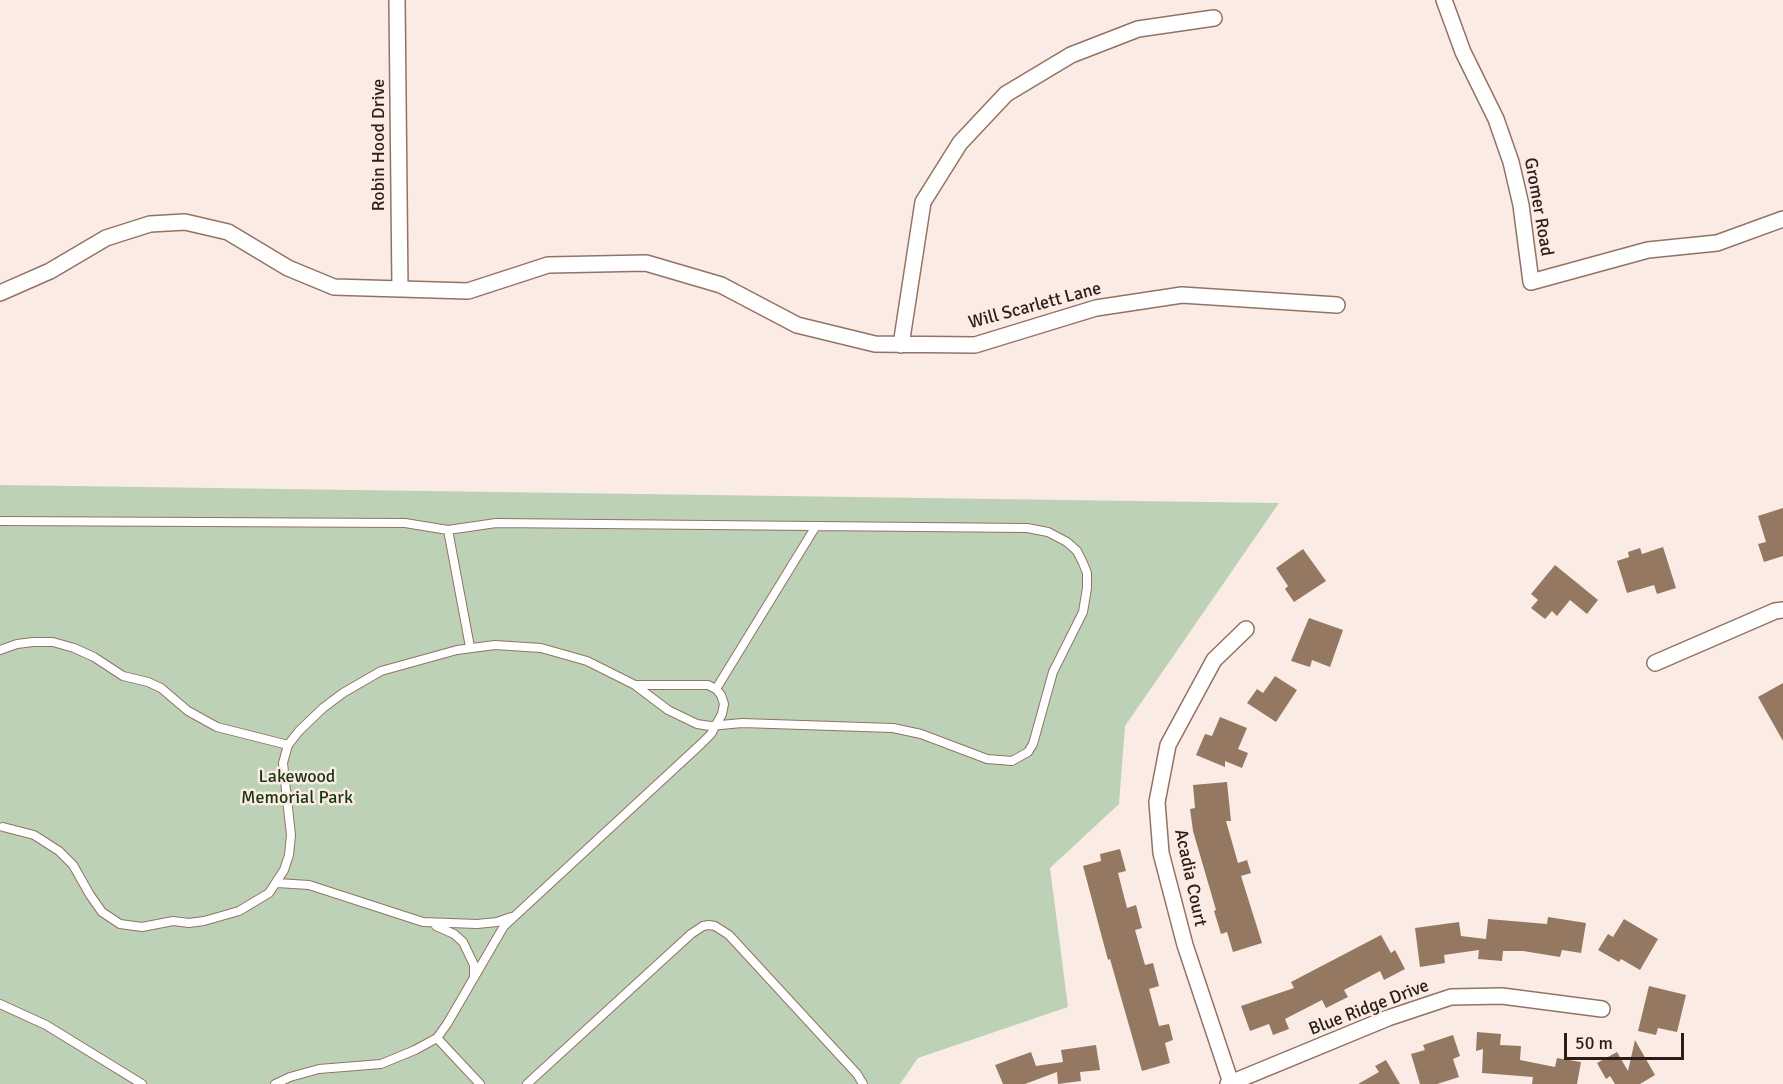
<!DOCTYPE html>
<html>
<head>
<meta charset="utf-8">
<style>
	body { margin:0 }
	#map { position:relative; width:1783px; height:1084px; overflow:hidden; background:#faece4; font-family:Signika,sans-serif }
	canvas { display:block }
	.scale { position:absolute; left:1564px; top:1033px; width:120px; height:27px; box-sizing:border-box; border:3px solid #2b1e18; border-top:0; padding-left:8px; font-size:18px; line-height:21px; white-space:nowrap; color:#2b1e18; -webkit-text-stroke:4px #faece4; paint-order:stroke }
</style>
</head>
<body>
<div id="map">
<canvas width="1783" height="1084"></canvas>
<div class="scale">50 m</div>
</div>
<script>
const context = document.querySelector('canvas').getContext('2d');
context.lineJoin = 'round';
function fillPath(path, color) {
  context.fillStyle = color;
  context.fill(path, 'evenodd');
}
function poly(rows) {
  const path = new Path2D();
  for (const r of rows) {
    path.moveTo(r[0], r[1]);
    for (let i = 2; i < r.length; i += 2) path.lineTo(r[i], r[i + 1]);
  }
  return path;
}
function strokePath(path, color, width, dash) {
  context.strokeStyle = color;
  context.lineWidth = width;
  context.lineCap = dash ? 'butt' : 'round';
  context.setLineDash(dash || []);
  context.stroke(path);
}
function write(font, color, halo, rows, align = 'center') {
  context.font = font + ' Signika,sans-serif';
  context.lineWidth = 5;
  context.setLineDash([]);
  context.textBaseline = 'middle';
  context.strokeStyle = halo;
  context.fillStyle = color;
  for (const [text, x, y, turn = 0] of rows) {
    context.save();
    context.translate(x, y);
    context.rotate((+turn || 0) * Math.PI / 180);
    context.textAlign = isNaN(turn) ? turn : align;
    if (halo) context.strokeText(text, 0, 0);
    context.fillText(text, 0, 0);
    context.restore();
  }
}
fillPath(poly([
	[0,485,1279,503,1125,726,1119,804,1050,868,1068,1007,918,1058,900,1084,0,1084]
]), '#bdd1b7');
fillPath(poly([
	[1783,508,1783,556,1764,562,1758,544,1766,542,1758,516],
	[1663,547,1676,588,1657,594,1654,585,1627,593,1617,561,1629,557,1628,552,1640,548,1642,554],
	[1303,549,1326,581,1294,602,1285,589,1288,586,1276,568],
	[1555,565,1598,600,1587,614,1570,600,1557,616,1552,611,1545,619,1531,608,1538,600,1531,594],
	[1309,618,1343,630,1330,667,1312,660,1310,667,1291,661],
	[1275,676,1297,690,1276,722,1247,703,1257,689,1263,693],
	[1783,683,1783,741,1758,697],
	[1220,717,1247,728,1238,749,1248,753,1242,768,1225,761,1225,767,1196,755,1205,734,1212,736],
	[1227,782,1231,821,1226,821,1238,863,1247,860,1251,873,1241,876,1262,943,1233,952,1227,932,1221,934,1214,911,1216,910,1193,831,1190,809,1195,808,1193,785],
	[1120,849,1126,871,1118,873,1127,908,1136,905,1142,928,1135,930,1145,965,1153,963,1159,986,1149,989,1159,1026,1169,1024,1173,1040,1165,1043,1170,1063,1142,1071,1110,959,1108,960,1083,866,1101,861,1100,854],
	[1548,917,1586,923,1581,953,1562,950,1560,957,1523,951,1503,951,1502,961,1478,959,1479,950,1444,955,1445,963,1420,967,1415,928,1459,922,1461,936,1486,939,1488,919,1547,924],
	[1624,919,1658,939,1640,970,1621,959,1619,962,1598,950,1608,934,1613,937],
	[1381,935,1391,953,1395,950,1405,969,1384,980,1380,971,1344,990,1348,997,1326,1008,1322,1000,1285,1019,1289,1029,1273,1035,1269,1024,1250,1031,1241,1006,1294,988,1291,982],
	[1649,986,1686,995,1677,1032,1658,1028,1656,1035,1638,1031],
	[1477,1032,1501,1034,1500,1045,1521,1046,1520,1060,1555,1067,1557,1058,1581,1062,1577,1084,1532,1084,1533,1077,1482,1073,1483,1049,1476,1051],
	[1453,1035,1460,1056,1453,1059,1459,1077,1437,1084,1420,1084,1411,1054,1425,1050,1423,1045],
	[1635,1040,1655,1075,1640,1084,1615,1084,1610,1076,1606,1079,1597,1063,1617,1052,1628,1071],
	[1096,1045,1100,1070,1080,1072,1081,1081,1058,1084,1057,1072,1025,1084,1003,1084,995,1065,1031,1052,1036,1066,1063,1062,1061,1050],
	[1386,1060,1400,1084,1358,1084,1379,1072,1375,1066]
]), '#947862');
const lane = poly([
	[0,521,405,523,448,530,496,523,1027,528,1048,532,1067,542,1077,551,1083,563,1087,573,1087,588,1083,612,1053,672,1033,744,1028,752,1012,761,987,759,921,734,893,728,742,723,710,726,697,724,668,710,635,685,587,661,541,648,495,645,457,650,381,671,343,693,323,708,299,731,288,745,283,763,291,835,289,855,284,870,269,893,239,911,204,921,189,923,173,921,142,927,120,924,102,912,90,895,73,865,59,851,34,835,3,827],
	[448,530,470,647],
	[0,650,17,644,33,642,53,642,74,648,94,657,123,676,148,682,161,688,188,711,217,727,288,745],
	[716,689,816,526],
	[277,883,309,885,423,922,477,924,497,922,511,917],
	[436,926,454,934,463,942,474,965,474,976],
	[0,1004,46,1025,142,1084],
	[437,1038,480,1084],
	[275,1084,290,1077,319,1069,381,1064,415,1050,437,1038,447,1024,504,926,701,744,711,734,722,714,724,704,721,695,716,689,708,685,637,685],
	[527,1084,691,934,703,926,709,925,715,926,729,935,857,1074,863,1084]
]);
const street = poly([
	[397,0,400,289],
	[1444,0,1463,52,1496,119,1511,162,1521,205,1531,282,1648,250,1717,243,1783,219],
	[0,293,50,271,106,238,150,224,185,222,228,232,288,268,334,287,468,291,548,265,646,263,721,285,797,325,875,344,975,345,1096,308,1182,295,1337,305],
	[901,345,923,202,960,143,1006,94,1071,55,1138,29,1214,18],
	[1655,663,1775,611,1783,610],
	[1231,1083,1185,945,1161,853,1157,802,1168,745,1214,660,1246,629],
	[1228,1084,1388,1018,1451,997,1502,996,1602,1009]
]);
strokePath(lane, '#927363', 10);
strokePath(street, '#927363', 18);
strokePath(lane, '#fff', 8);
strokePath(street, '#fff', 15);
write('18px', '#2b1e18', '#faece4', [
	["Robin Hood Drive",379,145,-90],
	["Gromer Road",1538,207,80],
	["Will Scarlett Lane",1035,306,-15],
	["Acadia Court",1190,878,78],
	["Blue Ridge Drive",1369,1008,-21]
]);
write('18px', '#18370c', '#faece4', [
	["Lakewood",297,777],
	["Memorial Park",297,798]
]);
</script>
</body>
</html>
